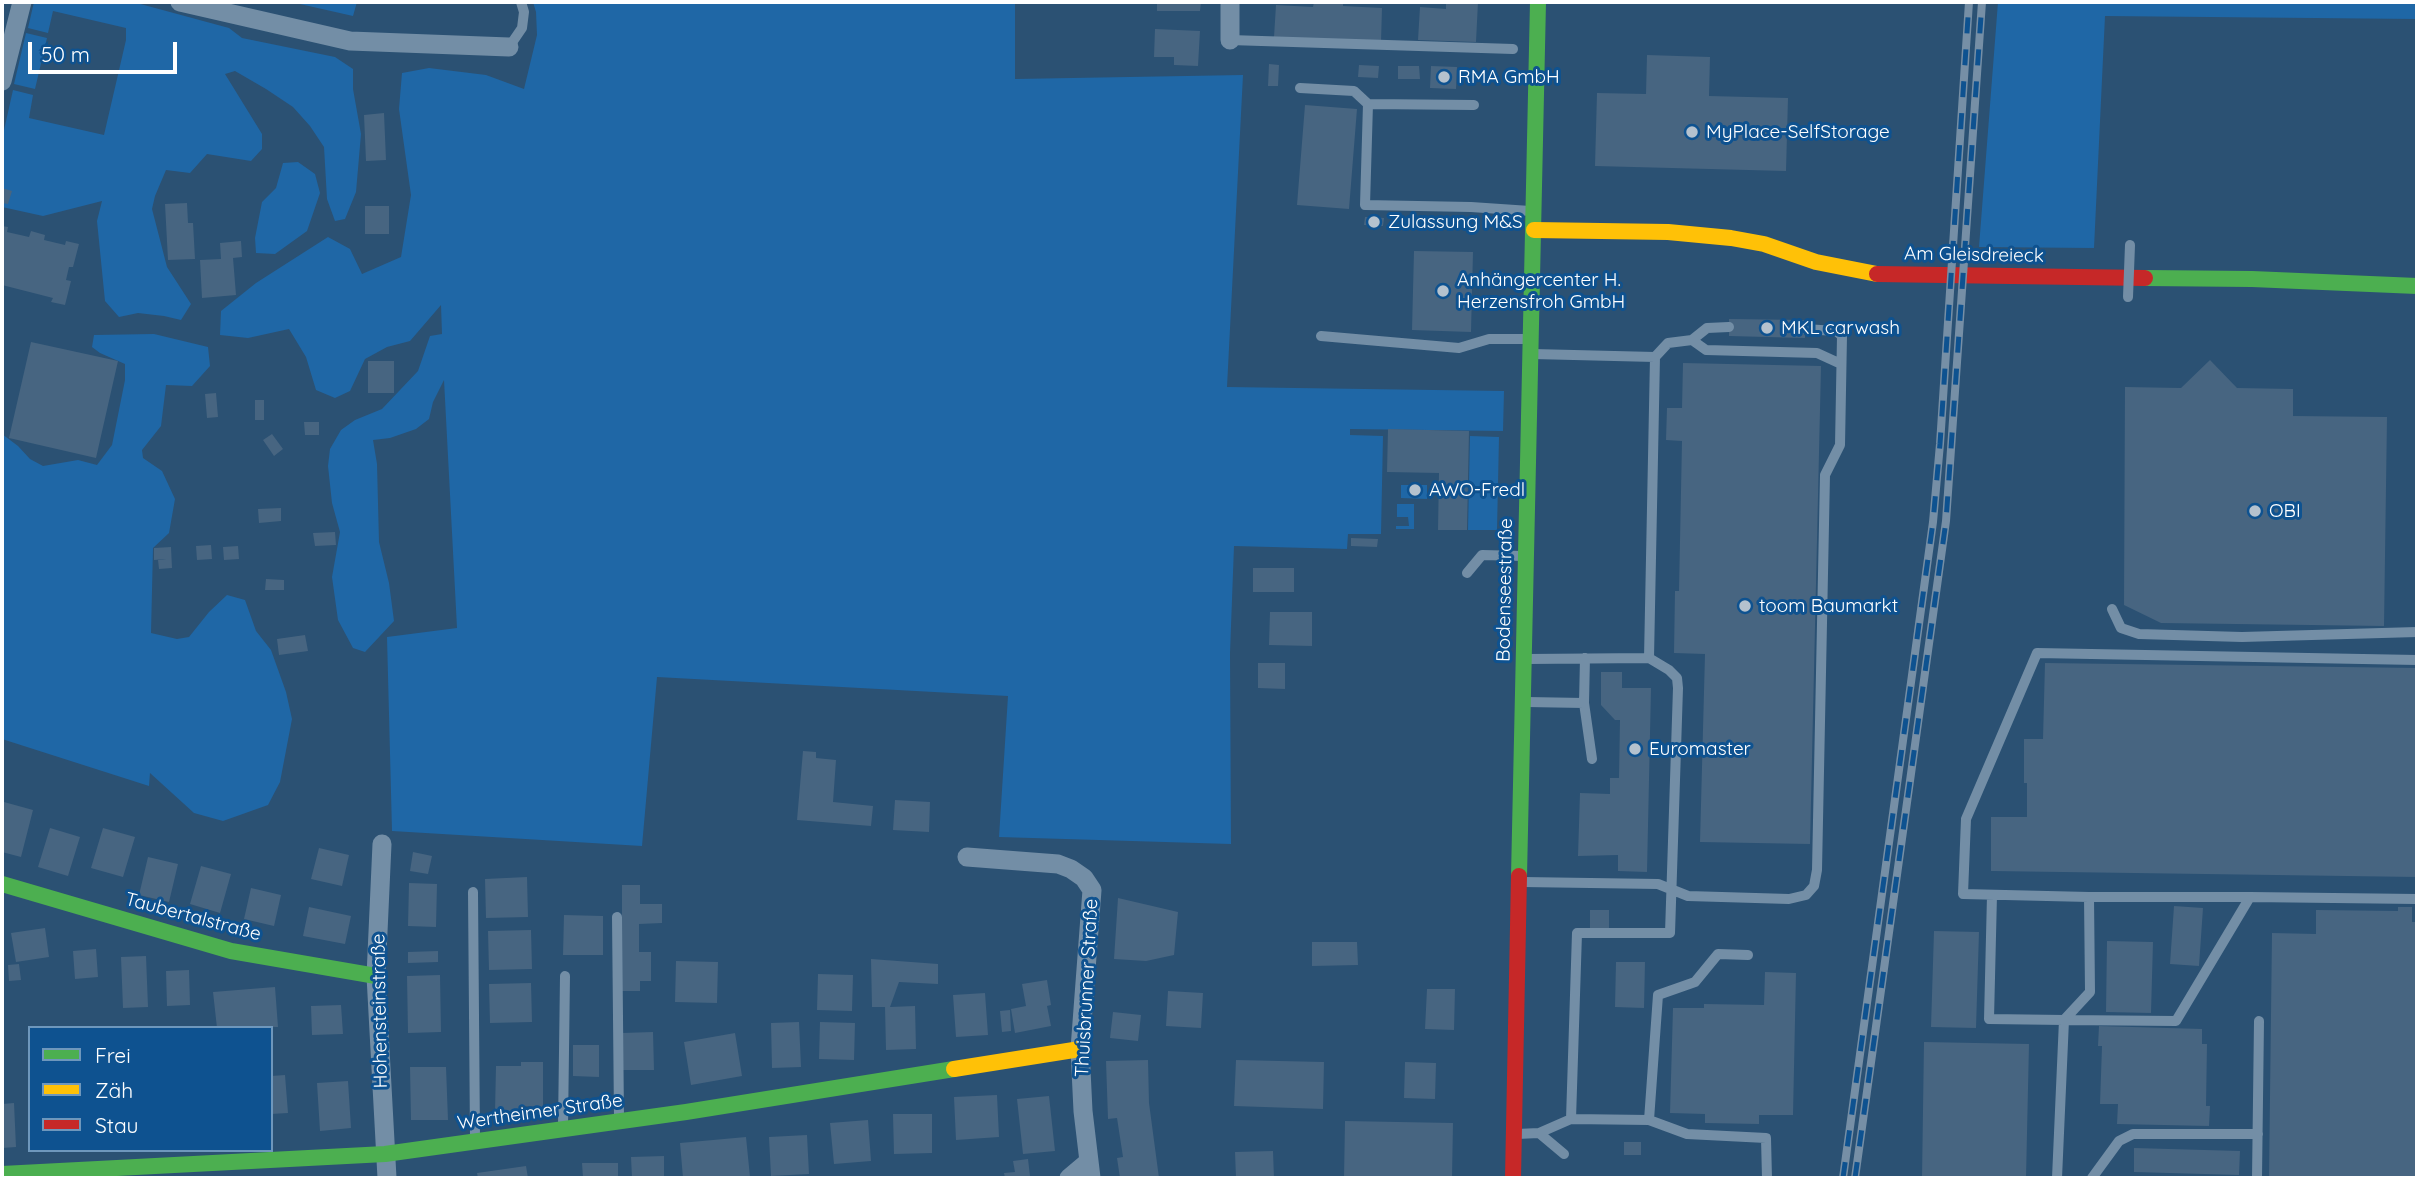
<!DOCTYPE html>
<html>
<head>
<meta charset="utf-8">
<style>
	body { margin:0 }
	#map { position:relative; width:2419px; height:1180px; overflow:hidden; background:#2b5173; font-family:Quicksand,sans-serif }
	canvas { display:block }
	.frame { position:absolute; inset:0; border:4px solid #fff; pointer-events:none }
	.legend { position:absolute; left:28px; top:1026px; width:245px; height:126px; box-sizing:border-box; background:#0e5290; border:2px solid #6e97bc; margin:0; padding:9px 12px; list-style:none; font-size:21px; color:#fff }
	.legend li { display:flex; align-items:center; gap:14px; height:35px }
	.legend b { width:35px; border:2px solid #6e97bc }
	.scale { position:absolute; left:28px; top:42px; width:149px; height:32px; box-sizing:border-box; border:4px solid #fff; border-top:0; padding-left:9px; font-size:21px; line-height:24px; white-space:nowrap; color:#fff; -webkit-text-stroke:5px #0e5290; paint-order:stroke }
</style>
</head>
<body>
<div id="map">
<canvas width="2419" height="1180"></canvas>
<div class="frame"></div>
<ul class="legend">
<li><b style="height:9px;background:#4caf50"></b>Frei</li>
<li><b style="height:9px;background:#ffc107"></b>Zäh</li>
<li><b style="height:9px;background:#c62828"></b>Stau</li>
</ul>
<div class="scale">50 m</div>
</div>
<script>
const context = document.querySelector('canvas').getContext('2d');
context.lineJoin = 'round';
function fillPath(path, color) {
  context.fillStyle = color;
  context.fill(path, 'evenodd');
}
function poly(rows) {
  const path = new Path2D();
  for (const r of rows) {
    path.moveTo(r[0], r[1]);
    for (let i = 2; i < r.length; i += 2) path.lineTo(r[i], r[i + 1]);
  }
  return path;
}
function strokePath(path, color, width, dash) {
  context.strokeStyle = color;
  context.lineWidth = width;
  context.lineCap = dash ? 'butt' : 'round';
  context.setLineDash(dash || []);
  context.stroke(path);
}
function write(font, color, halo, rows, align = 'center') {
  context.font = font + ' Quicksand,sans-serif';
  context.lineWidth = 6;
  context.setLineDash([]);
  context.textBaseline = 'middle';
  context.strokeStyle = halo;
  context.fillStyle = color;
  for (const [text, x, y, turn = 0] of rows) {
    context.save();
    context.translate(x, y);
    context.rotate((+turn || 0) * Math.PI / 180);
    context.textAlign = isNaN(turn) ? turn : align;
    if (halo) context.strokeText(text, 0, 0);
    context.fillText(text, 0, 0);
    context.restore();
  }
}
fillPath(poly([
	[34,2,133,2,229,28,242,38,335,57,353,69,353,89,361,134,356,192,345,219,335,221,327,199,324,147,310,126,293,107,266,89,235,71,225,74,262,134,262,149,251,161,207,154,190,173,166,170,155,196,152,209,167,267,191,304,181,320,164,316,138,313,119,317,105,301,97,221,102,201,43,216,2,207,2,139,13,90,33,95,29,118,104,135,126,40,126,28,53,11,48,33,28,28],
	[291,2,357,2,353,16],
	[533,2,1015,2,1015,79,1243,75,1227,387,1504,391,1503,431,1350,429,1350,435,1383,436,1381,534,1348,534,1347,549,1234,546,1230,653,1231,844,999,837,1008,696,657,677,642,846,392,831,387,637,457,628,444,380,433,402,429,419,416,429,390,438,373,440,377,464,379,542,389,583,394,621,365,652,353,648,338,620,332,577,340,532,332,503,328,466,330,449,341,430,355,420,382,409,418,371,430,336,442,334,441,305,410,341,387,347,365,359,350,391,335,398,316,390,306,357,289,329,248,338,220,335,221,311,256,283,328,237,350,249,362,274,401,257,411,195,399,109,402,73,429,68,486,75,524,89,537,35,536,12],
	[1998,2,2417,2,2417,19,2105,16,2094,248,1979,247],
	[26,33,47,38,35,89,14,84],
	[298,162,315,174,320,193,307,231,275,254,256,253,255,238,262,202,276,188,283,163],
	[154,334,208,347,210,366,192,386,166,385,161,426,142,450,143,458,162,471,175,499,169,533,153,548,151,633,177,639,189,637,209,612,227,595,245,600,256,631,271,650,286,692,292,719,280,782,268,805,223,821,194,813,150,773,149,786,2,739,2,434,18,446,30,459,43,466,78,460,97,465,112,445,125,380,125,364,100,353,92,347,94,335],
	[1470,436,1499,437,1497,530,1468,530],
	[1401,485,1427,485,1427,499,1401,498],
	[1397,504,1414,504,1414,529,1396,529,1396,526,1409,526,1408,517,1397,517]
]), '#1f67a6');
fillPath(poly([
	[1157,2,1201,2,1200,11,1157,11],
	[1314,2,1343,2,1343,6,1382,8,1381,42,1274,37,1276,5,1313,7],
	[1446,2,1478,2,1476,42,1418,40,1420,7,1446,9],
	[1155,29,1200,31,1198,66,1174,65,1174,57,1154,57],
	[1647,55,1710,57,1709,96,1788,98,1786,171,1595,166,1597,93,1646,94],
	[1269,64,1279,65,1278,86,1268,86],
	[1359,65,1379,66,1378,78,1358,77],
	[1398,66,1419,66,1420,79,1398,79],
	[1431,66,1457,67,1456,89,1430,88],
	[1305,105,1357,109,1349,209,1297,205],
	[384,113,386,160,366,161,364,115],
	[2,188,12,191,8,204,2,203],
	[187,203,188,223,193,223,195,259,168,260,165,204],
	[365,206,389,206,389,234,365,234],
	[1365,217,1384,218,1383,226,1364,225],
	[2,226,8,227,7,232,29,237,31,231,45,235,44,240,65,245,66,241,79,244,73,267,69,267,66,280,71,281,65,305,51,302,53,298,2,285],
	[241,241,242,257,233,258,236,295,202,298,200,260,221,259,220,243],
	[1414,251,1473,252,1471,332,1412,330],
	[1729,319,1805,320,1805,338,1729,336],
	[31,342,118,361,96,458,9,438],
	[2210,360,2237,388,2293,389,2293,416,2387,417,2384,626,2161,623,2124,605,2125,387,2181,388],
	[368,361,394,361,394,393,368,393],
	[1683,363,1821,366,1810,844,1700,842,1705,654,1674,653,1675,591,1679,591,1682,441,1666,440,1667,408,1682,408],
	[216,393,218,417,207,418,205,394],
	[255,400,264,400,264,420,255,420],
	[304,422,319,422,319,435,305,435],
	[1388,429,1469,431,1467,530,1438,530,1439,473,1387,472],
	[272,434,283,449,274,456,263,440],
	[281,508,281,521,259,523,258,509],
	[335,532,336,545,315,546,313,533],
	[1351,538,1378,539,1377,547,1351,546],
	[211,545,212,559,197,560,196,546],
	[238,546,239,559,224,560,223,547],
	[171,547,172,568,159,569,158,560,166,559,154,560,154,548],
	[1253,568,1294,568,1294,592,1253,592],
	[266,579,284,580,284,590,265,590],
	[1270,612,1312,612,1312,646,1269,645],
	[305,635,308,651,279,655,277,639],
	[1258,663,1285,663,1285,689,1258,688],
	[2045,663,2417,668,2417,877,1991,871,1991,817,2027,817,2027,783,2024,783,2024,739,2043,739],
	[1601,672,1622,672,1622,688,1651,688,1647,872,1618,871,1618,855,1578,856,1580,793,1610,794,1610,778,1619,778,1620,720,1615,720,1601,705],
	[803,751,816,752,816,758,836,760,833,802,873,806,871,826,797,820],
	[895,800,930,802,929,832,893,830],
	[4,802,33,810,21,857,2,852],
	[50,828,80,837,68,876,38,867],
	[103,828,135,837,123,877,91,868],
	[319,848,349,855,342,886,311,879],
	[413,852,432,856,428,874,410,871],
	[148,857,178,864,169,902,139,895],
	[201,866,231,874,220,913,190,904],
	[527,877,528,917,486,918,485,879],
	[409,883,437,884,436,927,408,926],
	[622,885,640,885,640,904,662,904,662,923,639,924,639,952,651,952,651,981,640,981,640,991,622,991],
	[251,888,281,895,274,926,244,919],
	[1118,898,1178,912,1174,955,1146,961,1114,959],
	[2174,906,2203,908,2199,966,2170,964],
	[309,907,351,916,345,944,303,936],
	[2398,907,2412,907,2412,922,2417,922,2417,1178,2269,1178,2272,933,2316,934,2316,910,2398,911],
	[1590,910,1609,910,1609,928,1590,928],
	[564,915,603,916,603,955,563,955],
	[45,928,49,957,16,962,11,933],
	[531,930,532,969,489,970,488,931],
	[1934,931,1979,932,1976,1028,1931,1027],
	[2107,941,2153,942,2151,1013,2106,1012],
	[1312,942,1357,942,1358,965,1312,966],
	[96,949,98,977,75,979,73,951],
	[438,951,438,962,408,963,408,952],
	[146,956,148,1007,123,1008,121,957],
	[871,959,938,964,938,984,899,982,890,1007,915,1006,916,1049,886,1050,885,1007,872,1007],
	[676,961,718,962,717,1003,675,1002],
	[1616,962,1645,962,1644,1008,1615,1007],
	[19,964,21,980,9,981,8,965],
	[189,970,190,1005,167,1006,166,971],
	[1765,972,1796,973,1793,1115,1759,1115,1759,1124,1705,1123,1705,1114,1670,1113,1673,1008,1704,1008,1704,1004,1764,1005],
	[818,974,853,975,852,1011,817,1010],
	[440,975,441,1032,408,1033,407,976],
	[1047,980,1051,1005,1047,1006,1051,1026,1015,1033,1011,1009,1026,1006,1022,984],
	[531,983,532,1022,490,1023,489,984],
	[275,987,278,1027,217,1028,213,992],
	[1427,989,1455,989,1454,1030,1425,1029],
	[1168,991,1203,993,1201,1028,1166,1026],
	[985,993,988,1035,956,1037,953,995],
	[341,1005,343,1034,312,1035,311,1006],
	[1010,1010,1011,1031,1002,1032,1000,1011],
	[1113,1012,1141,1015,1138,1041,1110,1038],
	[799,1022,801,1067,772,1068,771,1023],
	[820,1022,855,1023,854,1060,819,1059],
	[2099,1026,2202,1029,2202,1044,2207,1044,2206,1106,2210,1106,2209,1126,2117,1124,2118,1104,2100,1104,2102,1046,2098,1046],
	[653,1032,654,1070,623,1070,622,1033],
	[735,1033,742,1076,691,1085,684,1042],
	[1924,1042,2029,1044,2026,1178,1922,1178],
	[573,1045,599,1045,599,1077,573,1076],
	[1148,1060,1149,1103,1159,1178,1120,1178,1117,1158,1123,1157,1117,1118,1108,1119,1106,1061],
	[1236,1060,1324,1062,1323,1109,1234,1106],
	[521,1062,543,1062,543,1107,520,1106,520,1112,495,1112,496,1066,521,1066],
	[1405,1062,1436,1063,1435,1099,1404,1098],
	[410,1067,446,1067,448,1120,411,1120],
	[285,1075,288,1113,271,1114,271,1076],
	[348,1081,351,1128,320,1131,317,1083],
	[997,1095,999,1137,956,1140,954,1097],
	[1049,1096,1055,1151,1023,1154,1017,1099],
	[14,1103,16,1147,2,1148,2,1104],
	[893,1114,932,1114,932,1153,894,1154],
	[868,1120,871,1161,834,1164,830,1123],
	[1345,1121,1453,1123,1452,1178,1344,1178],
	[807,1135,809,1174,771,1176,769,1137],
	[746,1137,750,1177,683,1178,680,1143],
	[1624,1142,1641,1142,1641,1155,1624,1155],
	[2134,1148,2240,1151,2239,1175,2134,1172],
	[1273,1151,1274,1178,1236,1178,1235,1152],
	[664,1156,664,1178,632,1178,631,1157],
	[1028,1159,1030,1176,1005,1178,1004,1173,1015,1172,1013,1161],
	[582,1163,618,1163,618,1178,583,1178],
	[526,1166,528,1178,478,1178,477,1173]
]), '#476581');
strokePath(poly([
	[1230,40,1513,49],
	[509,47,522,28,524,12,521,2],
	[1300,88,1354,91,1368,104],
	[1474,105,1368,104,1365,205,1471,207,1530,211],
	[1321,336,1459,348,1489,339,1527,339],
	[1692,340,1707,328,1729,327],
	[1533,354,1655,357],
	[1467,573,1482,555,1523,556],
	[2112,609,2121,628,2139,634,2242,637,2417,632],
	[1585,658,1584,703,1592,759],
	[1649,658,1655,357,1668,343,1692,340,1706,350,1817,353,1841,364],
	[1527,659,1649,658,1669,670,1677,678,1678,688,1670,933,1577,933,1571,1119],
	[1527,702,1584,703],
	[1523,882,1658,884,1688,896,1789,899,1806,895,1814,886,1817,870,1825,475,1840,445,1842,336,1836,331,1805,329],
	[473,892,475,1138],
	[1992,895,1989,1019,2064,1020,2090,992,2089,897,2250,897],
	[2089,897,1963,894,1966,819,2037,653,2417,660],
	[617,917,619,1118],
	[1649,1120,1687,1134,1766,1138,1767,1178],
	[563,1126,565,976],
	[1539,1133,1571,1119,1649,1120,1658,995,1695,982,1718,954,1748,955],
	[1517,1134,1539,1133,1564,1154],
	[2057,1178,2064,1020,2176,1021,2250,897,2417,899],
	[2092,1178,2119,1141,2133,1134,2258,1134],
	[2257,1178,2259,1021]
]), '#738ea6', 10);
strokePath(poly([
	[180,2,350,41,509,47],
	[1230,40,1230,2],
	[2,81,22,2],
	[382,844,376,976,387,1178],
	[967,857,1058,864,1071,869,1084,878,1092,890,1080,1049,1083,1111,1091,1178],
	[1069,1178,1088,1162]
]), '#738ea6', 19);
strokePath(poly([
	[2145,278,2252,279,2417,286],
	[1519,876,1538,2],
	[2,884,231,951,376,976],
	[2,1174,385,1154,686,1112,954,1069]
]), '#4caf50', 16);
strokePath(poly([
	[1534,230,1668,232,1731,238,1764,244,1816,262,1877,274],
	[954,1069,1080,1049]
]), '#ffc107', 16);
strokePath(poly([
	[1877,274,2145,278],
	[1513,1178,1519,876]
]), '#c62828', 16);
const rail = poly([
	[1843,1178,1933,522,1940,444,1969,2],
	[1855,1178,1946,521,1982,2]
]);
strokePath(rail, '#768fa6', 8);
strokePath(rail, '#0e5290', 5, [16]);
strokePath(poly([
	[2128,297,2130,245]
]), '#738ea6', 10);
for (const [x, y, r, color] of [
	[1444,77,7,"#b5c2ce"],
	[1692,132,7,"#b5c2ce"],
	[1374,222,7,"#b5c2ce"],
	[1443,291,7,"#b5c2ce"],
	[1767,328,7,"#b5c2ce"],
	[1415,490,7,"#b5c2ce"],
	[2255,511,7,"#b5c2ce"],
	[1745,606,7,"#b5c2ce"],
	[1635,749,7,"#b5c2ce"]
]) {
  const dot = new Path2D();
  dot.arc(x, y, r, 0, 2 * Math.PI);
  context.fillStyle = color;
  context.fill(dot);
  strokePath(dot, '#0e5290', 2.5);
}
write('19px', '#fff', '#0e5290', [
	["RMA GmbH",1458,77],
	["MyPlace-SelfStorage",1706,132],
	["Zulassung M&S",1388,222],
	["Anhängercenter H.",1457,280],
	["Herzensfroh GmbH",1457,302],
	["MKL carwash",1781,328],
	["AWO-Fredl",1429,490],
	["OBI",2269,511],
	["toom Baumarkt",1759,606],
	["Euromaster",1649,749]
], 'left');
write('19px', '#fff', '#0e5290', [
	["Am Gleisdreieck",1974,255,1],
	["Bodenseestraße",1505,590,-89],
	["Taubertalstraße",193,917,15],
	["Thuisbrunner Straße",1087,988,-87],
	["Hohensteinstraße",380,1011,-91],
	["Wertheimer Straße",540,1112,-8]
]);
</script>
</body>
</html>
